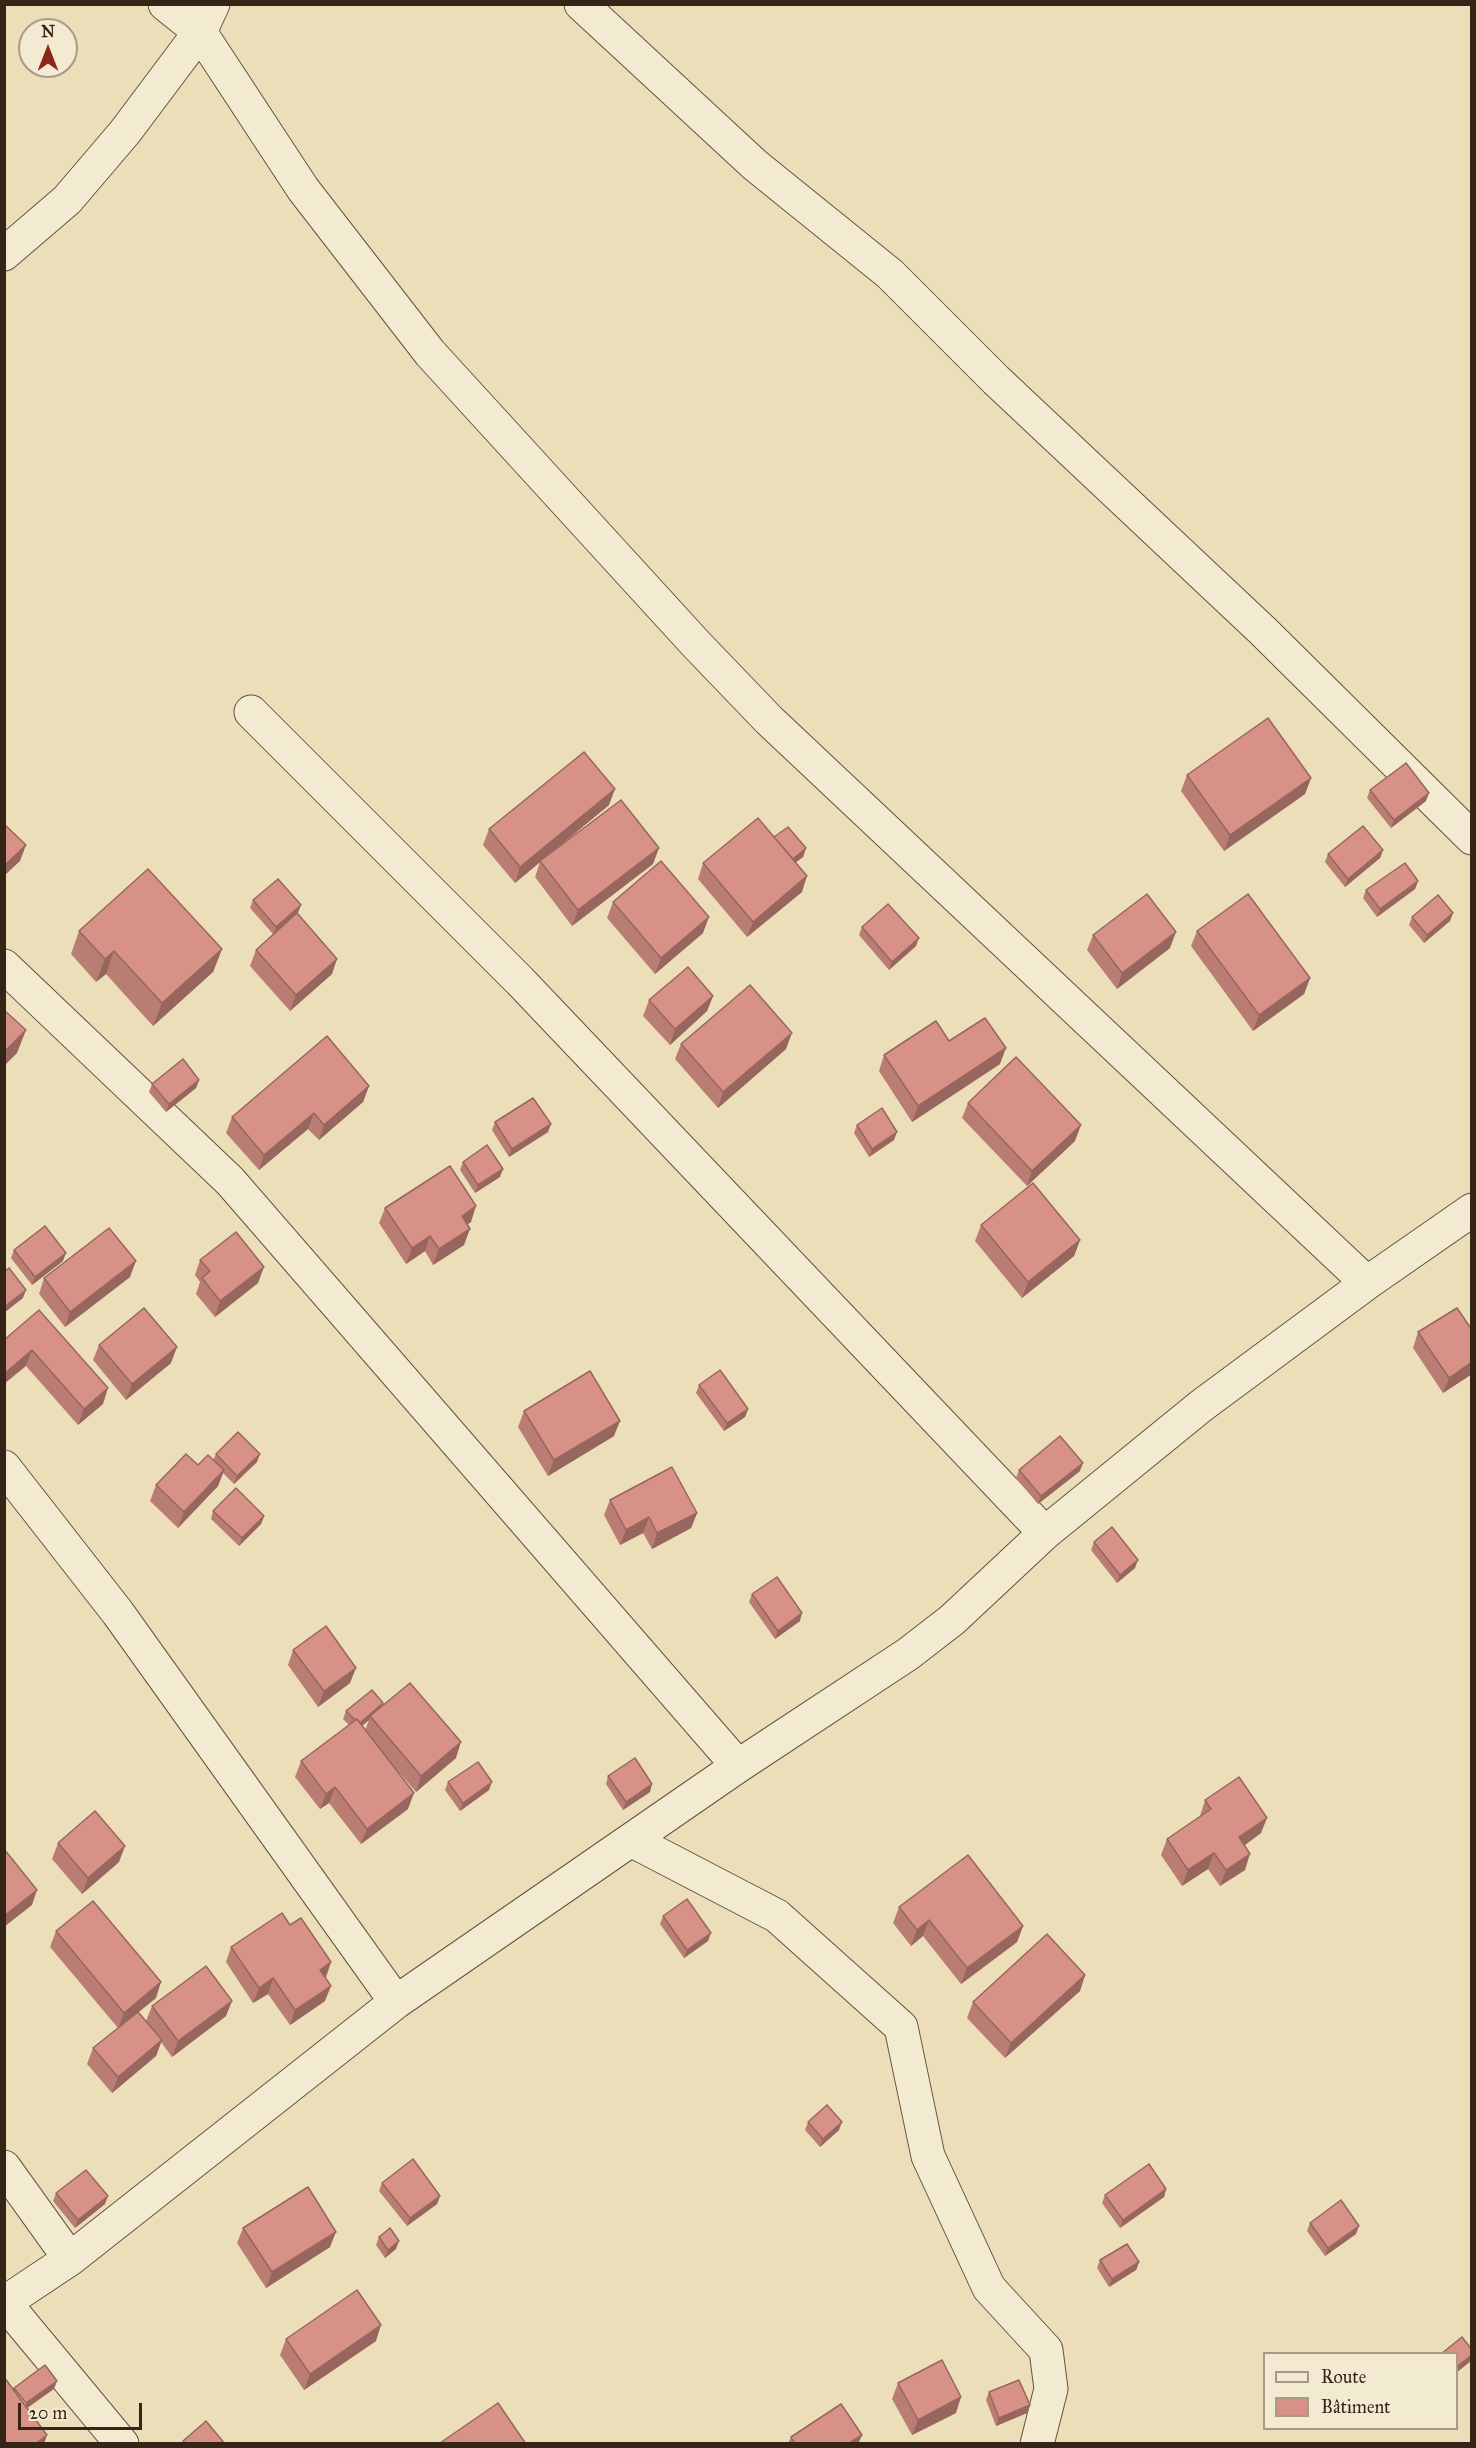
<!DOCTYPE html>
<html>
<head>
<meta charset="utf-8">
<style>
	body { margin:0 }
	#map { position:relative; width:1476px; height:2448px; overflow:hidden; background:#eddeba; font-family:"IM FELL Great Primer",serif }
	canvas { display:block }
	.frame { position:absolute; inset:0; border:6px solid #352517; pointer-events:none }
	.legend { position:absolute; left:1263px; top:2352px; width:195px; height:78px; box-sizing:border-box; background:#f3ead2; border:2px solid #a79b87; margin:0; padding:8px 10px; list-style:none; font-size:18px; color:#352517 }
	.legend li { display:flex; align-items:center; gap:12px; height:30px }
	.legend b { width:30px; border:2px solid #a79b87 }
	.north { position:absolute; left:18px; top:18px; width:60px; height:60px; box-sizing:border-box; background:#f3ead2; border:2px solid #a79b87; border-radius:50%; rotate:0deg; font-size:16px; font-weight:700; line-height:24px; text-align:center; color:#352517 }
	.north::after { content:''; display:block; margin:auto; width:21px; height:27px; background:#8f2418; clip-path:polygon(50% 0,100% 100%,50% 72%,0 100%) }
	.scale { position:absolute; left:18px; top:2403px; width:124px; height:27px; box-sizing:border-box; border:3px solid #352517; border-top:0; padding-left:8px; font-size:18px; line-height:21px; white-space:nowrap; color:#352517; -webkit-text-stroke:4px #f3ead2; paint-order:stroke }
</style>
</head>
<body>
<div id="map">
<canvas width="1476" height="2448"></canvas>
<div class="frame"></div>
<ul class="legend">
<li><b style="height:8px;background:#f3ead2"></b>Route</li>
<li><b style="height:16px;background:#d89186"></b>Bâtiment</li>
</ul>
<div class="north">N</div>
<div class="scale">20 m</div>
</div>
<script>
const context = document.querySelector('canvas').getContext('2d');
context.lineJoin = 'round';
function poly(rows) {
  const path = new Path2D();
  for (const r of rows) {
    path.moveTo(r[0], r[1]);
    for (let i = 2; i < r.length; i += 2) path.lineTo(r[i], r[i + 1]);
  }
  return path;
}
function strokePath(path, color, width, dash) {
  context.strokeStyle = color;
  context.lineWidth = width;
  context.lineCap = dash ? 'butt' : 'round';
  context.setLineDash(dash || []);
  context.stroke(path);
}
function fillPath(path, color) {
  context.fillStyle = color;
  context.fill(path, 'evenodd');
}
const street = poly([
	[165,4,200,32,303,189,430,353,696,644,769,720,1367,1283],
	[581,4,755,165,890,274,996,380,1263,631,1472,838],
	[4,254,67,200,125,132,200,32,213,4],
	[251,712,520,981,1045,1533],
	[4,966,230,1181,738,1766],
	[4,1467,118,1613,396,2002],
	[631,1840,777,1916,901,2027,928,2156,989,2288,1046,2350,1051,2389,1037,2444],
	[4,2167,70,2259],
	[4,2303,70,2259,396,2002,738,1766,908,1654,952,1620,1045,1533,1201,1406,1367,1283,1472,1210],
	[5,2303,122,2444]
]);
strokePath(street, '#635340', 35);
strokePath(street, '#f3ead2', 33);
fillPath(poly([
	[1187,775,1311,778,1305,794,1224,851,1181,791],
	[1370,790,1426,801,1391,828,1367,798],
	[609,805,543,859,653,864,572,926,535,877,540,862,515,883,483,845,489,829],
	[774,837,806,848,803,857,795,862,802,892,747,937,698,879,703,863],
	[1383,850,1380,858,1345,887,1325,862,1328,854],
	[1418,881,1415,889,1377,917,1363,898,1366,890],
	[253,900,298,913,297,914,332,974,290,1011,250,966,256,950,273,934,250,908],
	[613,902,703,933,655,974,607,918],
	[1412,917,1450,921,1424,943,1409,925],
	[862,927,916,946,889,970,859,935],
	[79,931,222,949,213,972,153,1026,106,974,96,982,71,954],
	[1197,931,1310,978,1304,994,1253,1031,1191,946],
	[1093,935,1170,948,1117,989,1087,950],
	[713,996,707,1011,670,1045,643,1016,649,1000],
	[949,1041,1000,1064,912,1122,879,1071,884,1055],
	[681,1044,786,1049,718,1108,675,1059],
	[199,1080,196,1088,166,1112,149,1092,152,1084],
	[369,1086,363,1102,319,1140,308,1129,259,1170,226,1133,232,1117],
	[968,1103,1075,1141,1027,1186,962,1118],
	[495,1122,548,1132,509,1157,492,1130],
	[857,1125,894,1140,869,1157,854,1133],
	[463,1162,500,1177,475,1193,460,1170],
	[385,1208,471,1222,467,1224,464,1245,433,1265,425,1251,406,1264,379,1223],
	[981,1225,1080,1240,1074,1256,1022,1298,975,1241],
	[14,1250,63,1261,32,1285,11,1258],
	[200,1260,258,1283,215,1317,196,1294,200,1282,195,1275],
	[130,1277,65,1327,39,1294,44,1278],
	[39,1310,103,1404,78,1425,26,1366],
	[1472,1330,1472,1374,1443,1393,1413,1348,1418,1332],
	[99,1345,171,1363,126,1400,93,1360],
	[699,1385,748,1409,745,1417,724,1431,696,1393],
	[524,1411,614,1436,548,1476,518,1427],
	[216,1454,257,1462,234,1484,223,1473,218,1486,178,1528,150,1501,156,1485,198,1465,213,1460],
	[1019,1470,1080,1471,1038,1504,1016,1478],
	[610,1500,697,1513,691,1528,652,1549,643,1533,620,1545,604,1515],
	[213,1511,264,1516,261,1524,239,1546,211,1519],
	[1094,1542,1135,1568,1117,1583,1091,1550],
	[752,1594,800,1621,775,1639,749,1602],
	[293,1650,350,1683,318,1707,288,1665],
	[383,1703,381,1707,456,1758,416,1792,385,1756,408,1809,361,1844,329,1803,320,1809,295,1777,301,1761,349,1725,343,1719,346,1711],
	[369,1720,365,1730,362,1726],
	[608,1776,650,1792,623,1810,606,1784],
	[448,1782,489,1790,460,1811,445,1790],
	[1205,1800,1261,1833,1245,1845,1245,1870,1220,1886,1208,1869,1182,1886,1161,1855,1167,1839,1200,1816],
	[58,1843,119,1862,82,1894,52,1859],
	[899,1907,1023,1926,1017,1942,961,1984,923,1936,911,1946,893,1923],
	[663,1916,708,1941,684,1958,660,1924],
	[290,1925,331,1962,326,1978,325,2001,290,2025,268,1994,253,2003,226,1962,231,1947],
	[56,1931,156,1998,138,2012,146,2021,152,2006,226,2016,172,2057,161,2042,156,2056,112,2093,87,2064,93,2048,118,2028,50,1947],
	[1085,1975,1080,1991,1005,2058,967,2018,973,2002],
	[808,2122,839,2130,820,2147,805,2130],
	[382,2183,440,2196,437,2204,407,2226,379,2191],
	[1166,2189,1164,2197,1120,2228,1102,2203,1105,2195],
	[56,2193,105,2204,75,2228,53,2201],
	[1310,2223,1356,2234,1325,2256,1307,2231],
	[243,2228,330,2247,266,2288,237,2243],
	[379,2237,396,2249,385,2258,376,2245],
	[1100,2260,1139,2262,1136,2270,1109,2287,1097,2268],
	[286,2339,376,2341,304,2390,280,2355],
	[898,2383,956,2413,912,2435,892,2399],
	[989,2392,1030,2405,1027,2413,996,2426,986,2400],
	[862,2435,858,2444,788,2444,791,2437]
]), '#ba7d73');
fillPath(poly([
	[1311,778,1305,794,1224,851,1230,835],
	[615,789,609,805,515,883,520,867],
	[1429,793,1426,801,1391,828,1394,820],
	[26,845,20,861,4,876,4,866],
	[659,848,653,864,572,926,578,910],
	[806,848,803,857,786,870,789,862],
	[1383,850,1380,858,1345,887,1348,879],
	[807,876,802,892,747,937,753,922],
	[1418,881,1415,889,1377,917,1380,909],
	[301,905,298,913,273,935,276,927],
	[1453,913,1450,921,1424,943,1427,935],
	[709,917,703,933,655,974,661,958],
	[1176,932,1170,948,1117,989,1122,973],
	[919,938,916,946,889,970,892,962],
	[222,949,213,972,153,1026,162,1003],
	[114,951,106,974,96,982,105,959],
	[337,959,332,974,290,1011,296,995],
	[1310,978,1304,994,1253,1031,1259,1015],
	[713,996,707,1011,670,1045,675,1029],
	[26,1030,17,1053,4,1066,4,1052],
	[792,1033,786,1049,718,1108,723,1092],
	[1006,1048,1000,1064,912,1122,918,1106],
	[199,1080,196,1088,166,1112,169,1104],
	[369,1086,363,1102,319,1140,324,1125],
	[314,1113,308,1129,259,1170,264,1155],
	[551,1124,548,1132,509,1157,512,1149],
	[1081,1125,1075,1141,1027,1186,1032,1171],
	[897,1132,894,1140,869,1157,872,1149],
	[503,1169,500,1177,475,1193,478,1185],
	[476,1206,471,1222,456,1232,462,1216],
	[470,1229,464,1245,433,1265,439,1249],
	[430,1236,425,1251,406,1264,412,1248],
	[1080,1240,1074,1256,1022,1298,1028,1282],
	[66,1253,63,1261,32,1285,35,1277],
	[136,1261,130,1277,65,1327,70,1312],
	[264,1267,258,1283,215,1317,220,1301],
	[26,1290,23,1298,4,1313,4,1307],
	[177,1347,171,1363,126,1400,132,1384],
	[32,1350,26,1366,4,1384,4,1374],
	[1472,1362,1472,1374,1443,1393,1449,1378],
	[108,1388,103,1404,78,1425,84,1409],
	[748,1409,745,1417,724,1431,727,1423],
	[620,1421,614,1436,548,1476,554,1460],
	[260,1454,257,1462,234,1484,237,1476],
	[1083,1463,1080,1471,1038,1504,1041,1496],
	[224,1470,218,1486,178,1528,184,1512],
	[697,1513,691,1528,652,1549,657,1533],
	[264,1516,261,1524,239,1546,242,1538],
	[649,1517,643,1533,620,1545,626,1530],
	[1138,1560,1135,1568,1117,1583,1120,1575],
	[802,1613,800,1621,775,1639,778,1631],
	[356,1668,350,1683,318,1707,324,1691],
	[383,1703,380,1711,370,1716,369,1720,355,1732,358,1724],
	[461,1742,456,1758,416,1792,421,1776],
	[492,1782,489,1790,460,1811,463,1803],
	[652,1784,650,1792,623,1810,626,1802],
	[335,1787,329,1803,320,1809,326,1794],
	[414,1793,408,1809,361,1844,367,1829],
	[1267,1818,1261,1833,1234,1853,1239,1837],
	[125,1846,119,1862,82,1894,88,1878],
	[1214,1853,1208,1869,1182,1886,1188,1870],
	[1250,1854,1245,1870,1220,1886,1226,1870],
	[37,1890,32,1905,4,1927,4,1916],
	[929,1920,923,1936,911,1946,917,1930],
	[1023,1926,1017,1942,961,1984,967,1968],
	[711,1933,708,1941,684,1958,687,1950],
	[331,1962,325,1978,320,1970],
	[1085,1975,1080,1991,1005,2058,1011,2043],
	[273,1978,268,1994,253,2003,259,1988],
	[161,1982,156,1998,118,2029,124,2013],
	[331,1986,325,2001,290,2025,295,2010],
	[232,2001,226,2016,172,2057,178,2041],
	[162,2040,156,2056,112,2093,118,2077],
	[842,2122,839,2130,820,2147,823,2139],
	[1166,2189,1164,2197,1120,2228,1123,2220],
	[108,2196,105,2204,75,2228,78,2220],
	[440,2196,437,2204,407,2226,410,2218],
	[1359,2226,1356,2234,1325,2256,1328,2248],
	[336,2232,330,2247,266,2288,272,2272],
	[399,2241,396,2249,385,2258,388,2250],
	[1139,2262,1136,2270,1109,2287,1112,2279],
	[381,2325,376,2341,304,2390,310,2374],
	[1472,2355,1471,2361,1456,2373,1456,2367],
	[57,2381,54,2389,23,2411,26,2403],
	[961,2397,956,2413,912,2435,918,2420],
	[1030,2405,1027,2413,996,2426,999,2418],
	[47,2435,44,2444,35,2444],
	[862,2435,858,2444,848,2444]
]), '#97665e');
const building = poly([
	[1268,718,1311,778,1230,835,1187,775,1268,718],
	[584,752,615,789,520,867,489,829,584,752],
	[1406,763,1429,793,1394,820,1370,790,1406,763],
	[621,800,659,848,578,910,540,861,621,800],
	[758,818,807,876,753,922,703,863,758,818],
	[4,824,26,845,4,866,4,824],
	[1363,826,1383,850,1348,879,1328,854,1363,826],
	[788,827,806,848,793,859,774,837,788,827],
	[661,861,709,917,661,958,613,902,661,861],
	[1405,863,1418,881,1380,909,1366,890,1405,863],
	[148,869,222,949,162,1003,114,951,105,959,79,931,148,869],
	[278,879,301,905,276,927,253,900,278,879],
	[1147,894,1176,932,1122,973,1093,935,1147,894],
	[1248,894,1310,978,1259,1015,1197,931,1248,894],
	[1438,895,1453,913,1427,935,1412,917,1438,895],
	[888,904,919,938,892,962,862,927,888,904],
	[297,913,337,959,296,995,256,950,297,913],
	[688,967,713,996,675,1029,649,1000,688,967],
	[750,985,792,1033,723,1092,681,1044,750,985],
	[4,1010,26,1030,4,1052,4,1010],
	[985,1018,1006,1048,918,1106,884,1055,936,1021,949,1041,985,1018],
	[327,1036,369,1086,324,1125,314,1113,264,1155,232,1117,327,1036],
	[1016,1057,1081,1125,1032,1171,968,1103,1016,1057],
	[183,1059,199,1080,169,1104,152,1084,183,1059],
	[533,1098,551,1124,512,1149,495,1122,533,1098],
	[882,1108,897,1132,872,1149,857,1125,882,1108],
	[487,1145,503,1169,478,1185,463,1162,487,1145],
	[450,1166,476,1206,462,1216,470,1229,439,1249,430,1236,412,1248,385,1208,450,1166],
	[1033,1183,1080,1240,1028,1282,981,1225,1033,1183],
	[45,1226,66,1253,35,1277,14,1250,45,1226],
	[109,1228,136,1261,70,1312,44,1278,109,1228],
	[236,1232,264,1267,220,1301,202,1278,210,1271,200,1260,236,1232],
	[9,1268,26,1290,4,1307,4,1272,9,1268],
	[144,1308,177,1347,132,1384,99,1345,144,1308],
	[1457,1308,1472,1330,1472,1362,1449,1378,1418,1332,1457,1308],
	[39,1310,108,1388,84,1409,32,1350,4,1374,4,1340,39,1310],
	[720,1370,748,1409,727,1423,699,1385,720,1370],
	[590,1371,620,1421,554,1460,524,1411,590,1371],
	[238,1432,260,1454,237,1476,216,1454,238,1432],
	[1060,1436,1083,1463,1041,1496,1019,1470,1060,1436],
	[186,1454,198,1465,208,1455,224,1470,184,1512,156,1485,186,1454],
	[672,1467,697,1513,657,1533,649,1517,626,1530,610,1500,672,1467],
	[236,1488,264,1516,242,1538,213,1511,236,1488],
	[1112,1527,1138,1560,1120,1575,1094,1542,1112,1527],
	[777,1577,802,1613,778,1631,752,1594,777,1577],
	[326,1626,356,1668,324,1691,293,1650,326,1626],
	[410,1683,461,1742,421,1776,370,1716,410,1683],
	[372,1690,383,1703,360,1723,357,1719,355,1720,346,1711,372,1690],
	[357,1719,414,1793,367,1829,335,1787,326,1794,301,1761,357,1719],
	[635,1758,652,1784,626,1802,608,1776,635,1758],
	[478,1762,492,1782,463,1803,448,1782,478,1762],
	[1239,1777,1267,1818,1239,1837,1250,1854,1226,1870,1214,1853,1188,1870,1167,1839,1211,1809,1205,1800,1239,1777],
	[95,1811,125,1846,88,1878,58,1843,95,1811],
	[4,1849,37,1890,4,1916,4,1849],
	[968,1855,1023,1926,967,1968,929,1920,917,1930,899,1907,968,1855],
	[687,1899,711,1933,687,1950,663,1916,687,1899],
	[93,1901,161,1982,124,2013,56,1931,93,1901],
	[282,1913,290,1925,301,1918,331,1962,320,1970,331,1986,295,2010,273,1978,259,1988,231,1947,282,1913],
	[1047,1934,1085,1975,1011,2043,973,2002,1047,1934],
	[206,1966,232,2001,178,2041,152,2006,206,1966],
	[138,2012,162,2040,118,2077,93,2048,138,2012],
	[827,2105,842,2122,823,2139,808,2122,827,2105],
	[413,2159,440,2196,410,2218,382,2183,413,2159],
	[1149,2164,1166,2189,1123,2220,1105,2195,1149,2164],
	[86,2170,108,2196,78,2220,56,2193,86,2170],
	[308,2187,336,2232,272,2272,243,2228,308,2187],
	[1341,2200,1359,2226,1328,2248,1310,2223,1341,2200],
	[390,2228,399,2241,388,2250,379,2237,390,2228],
	[1127,2244,1139,2262,1112,2279,1100,2260,1127,2244],
	[357,2290,381,2325,310,2374,286,2339,357,2290],
	[1462,2337,1472,2350,1472,2355,1456,2367,1456,2354,1441,2354,1462,2337],
	[942,2360,961,2397,918,2420,898,2383,942,2360],
	[45,2365,57,2381,26,2403,14,2388,45,2365],
	[4,2377,47,2435,35,2444,4,2444,4,2377],
	[1019,2380,1030,2405,999,2418,989,2392,1019,2380],
	[498,2403,526,2444,440,2444,440,2443,498,2403],
	[841,2404,862,2435,848,2444,795,2444,791,2437,841,2404],
	[206,2421,225,2444,185,2444,183,2441,206,2421]
]);
fillPath(building, '#d89186');
strokePath(building, '#97665e', 1.5);
</script>
</body>
</html>
